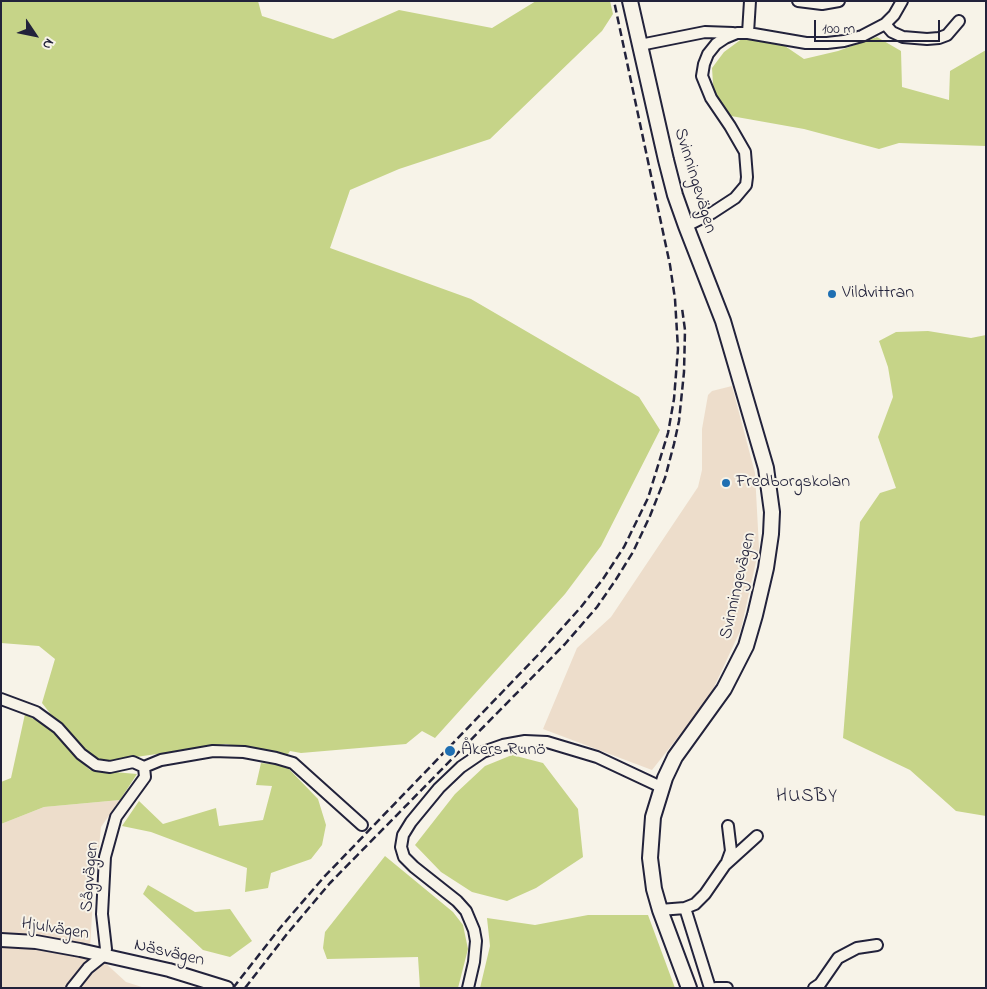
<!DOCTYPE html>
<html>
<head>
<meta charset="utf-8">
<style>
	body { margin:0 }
	#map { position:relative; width:987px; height:989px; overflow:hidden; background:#f7f3e8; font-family:"Indie Flower",sans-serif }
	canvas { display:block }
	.frame { position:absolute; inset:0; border:2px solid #22223b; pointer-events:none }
	.north { position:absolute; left:10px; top:10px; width:50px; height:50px; -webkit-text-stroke:4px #f7f3e8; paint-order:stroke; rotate:124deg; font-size:14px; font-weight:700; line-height:20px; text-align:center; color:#22223b }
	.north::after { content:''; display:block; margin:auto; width:18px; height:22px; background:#22223b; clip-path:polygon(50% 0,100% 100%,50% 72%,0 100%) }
	.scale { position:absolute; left:814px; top:20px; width:126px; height:22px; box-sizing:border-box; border:2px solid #22223b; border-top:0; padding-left:6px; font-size:15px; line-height:18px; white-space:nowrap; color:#22223b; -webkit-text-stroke:4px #f7f3e8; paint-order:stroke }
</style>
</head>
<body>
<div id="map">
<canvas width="987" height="989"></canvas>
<div class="frame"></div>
<div class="north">N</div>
<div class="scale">100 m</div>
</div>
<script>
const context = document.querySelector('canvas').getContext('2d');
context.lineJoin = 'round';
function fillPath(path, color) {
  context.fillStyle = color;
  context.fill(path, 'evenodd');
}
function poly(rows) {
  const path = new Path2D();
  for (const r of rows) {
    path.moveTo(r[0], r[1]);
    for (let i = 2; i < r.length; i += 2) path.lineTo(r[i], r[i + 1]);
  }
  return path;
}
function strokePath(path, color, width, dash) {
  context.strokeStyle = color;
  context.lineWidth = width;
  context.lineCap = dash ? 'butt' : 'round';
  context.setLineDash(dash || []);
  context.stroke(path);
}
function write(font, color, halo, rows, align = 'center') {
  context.font = font + ' "Indie Flower",sans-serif';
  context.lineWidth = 4;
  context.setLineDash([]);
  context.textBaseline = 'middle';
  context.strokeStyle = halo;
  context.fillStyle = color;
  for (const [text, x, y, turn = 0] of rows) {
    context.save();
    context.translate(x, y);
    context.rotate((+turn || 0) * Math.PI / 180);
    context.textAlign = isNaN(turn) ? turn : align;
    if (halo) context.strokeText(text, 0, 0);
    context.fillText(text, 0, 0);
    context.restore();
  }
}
fillPath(poly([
	[732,386,755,473,759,548,741,629,709,698,652,770,543,729,577,648,611,617,698,487,702,470,702,429,708,395,712,391],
	[120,800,101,827,99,847,93,863,94,881,90,949,126,982,145,988,1,988,1,824,44,807]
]), '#edddcb');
fillPath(poly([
	[1,1,258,1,262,16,333,39,399,10,492,28,536,1,610,1,613,14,602,31,490,139,399,169,350,190,330,248,471,299,639,397,660,430,601,546,565,594,435,738,422,731,406,744,301,753,290,751,286,757,226,744,136,757,108,763,90,756,56,721,42,703,55,659,39,646,1,643],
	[877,37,901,51,902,87,949,100,950,71,986,50,986,146,899,143,879,149,804,129,731,116,714,99,712,68,724,52,743,38,782,44,804,59,838,51],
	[928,331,971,338,986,335,986,816,956,811,910,770,843,738,860,522,880,493,896,488,878,437,893,397,888,367,879,341,896,332],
	[25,714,56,732,69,750,90,770,137,774,120,800,44,807,1,824,1,782,11,778],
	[512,755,543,763,578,809,583,857,536,888,507,901,472,892,441,872,415,845,455,794,485,766],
	[261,763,286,766,318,799,326,825,322,845,311,859,271,873,268,888,245,892,247,868,151,832,122,826,139,801,163,824,216,808,219,826,263,820,272,786,256,785],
	[385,856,453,912,463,925,468,949,458,988,420,988,418,957,327,959,323,948,325,932],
	[148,885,195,912,230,909,252,941,230,957,203,950,143,894],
	[588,915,648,915,675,988,480,988,490,946,487,918,535,925]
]), '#c6d488');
const minor = poly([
	[798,1,822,4,839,1],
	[885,24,892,32,903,37,927,39,939,38,947,35,959,21],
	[748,33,750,1],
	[640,45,705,32,733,33],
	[686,226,712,213,735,198,746,185,747,177,745,152,730,126,711,98,702,76,704,64,708,54,716,44,725,38,737,33,748,33,806,43,827,43,844,41,862,36,885,24,894,15,902,1],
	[1,699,36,712,58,728,81,754,96,765,110,767,133,762,144,767],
	[144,767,161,760,213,751,244,752,276,758,293,763,362,825],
	[727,862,731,851,728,826],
	[685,908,710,988],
	[660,910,685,908,695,904,705,894,725,865,757,836],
	[72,988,88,968,103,956,106,949,102,914,105,857,116,817,145,777,144,767],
	[468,988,474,962,476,941,474,930,466,911,457,901,414,867,404,857,401,847,403,835,411,822,439,788,461,767,483,752,503,745,525,741,547,742,597,757,661,787],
	[716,988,727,988],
	[814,988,820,984,838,958,857,948,877,945]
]);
const tertiary = poly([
	[1,940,36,942,80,950,169,970,227,988]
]);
const secondary = poly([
	[630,1,666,160,675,195,686,226,723,321,766,468,772,512,771,534,766,568,755,615,746,646,724,689,675,757,665,778,653,817,650,858,654,889,660,910,689,988]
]);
strokePath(minor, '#22223b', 14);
strokePath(tertiary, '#22223b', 16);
strokePath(secondary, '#22223b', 18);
strokePath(minor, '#f7f3e8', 10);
strokePath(tertiary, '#f7f3e8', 12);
strokePath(secondary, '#f7f3e8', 14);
strokePath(poly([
	[233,988,280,928,324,877,538,655,581,607,603,579,624,547,648,498,668,433,674,399,678,349,675,299,670,265,614,1],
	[245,988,287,934,330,883,565,644,597,607,615,581,633,552,650,516,665,478,674,444,679,421,684,372,685,330,682,308]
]), '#22223b', 2.5, [8, 4]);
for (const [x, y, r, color] of [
	[832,294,5,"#1f6fb2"],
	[726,483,5,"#1f6fb2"],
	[450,751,6,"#1f6fb2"]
]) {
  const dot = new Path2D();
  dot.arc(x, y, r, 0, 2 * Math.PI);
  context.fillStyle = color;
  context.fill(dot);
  strokePath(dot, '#f7f3e8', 2);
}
write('18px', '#22223b', '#f7f3e8', [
	["Svinningevägen",694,181,73],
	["Svinningevägen",739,586,-77],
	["Sågvägen",91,877,-85],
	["Hjulvägen",55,930,9],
	["Näsvägen",169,954,13]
]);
write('18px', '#22223b', '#f7f3e8', [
	["Vildvittran",842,294],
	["Fredborgskolan",736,483],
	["Åkers Runö",461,751]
], 'left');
context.letterSpacing = '1px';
write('19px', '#22223b', '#f7f3e8', [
	["HUSBY",807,798]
]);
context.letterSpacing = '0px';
</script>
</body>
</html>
